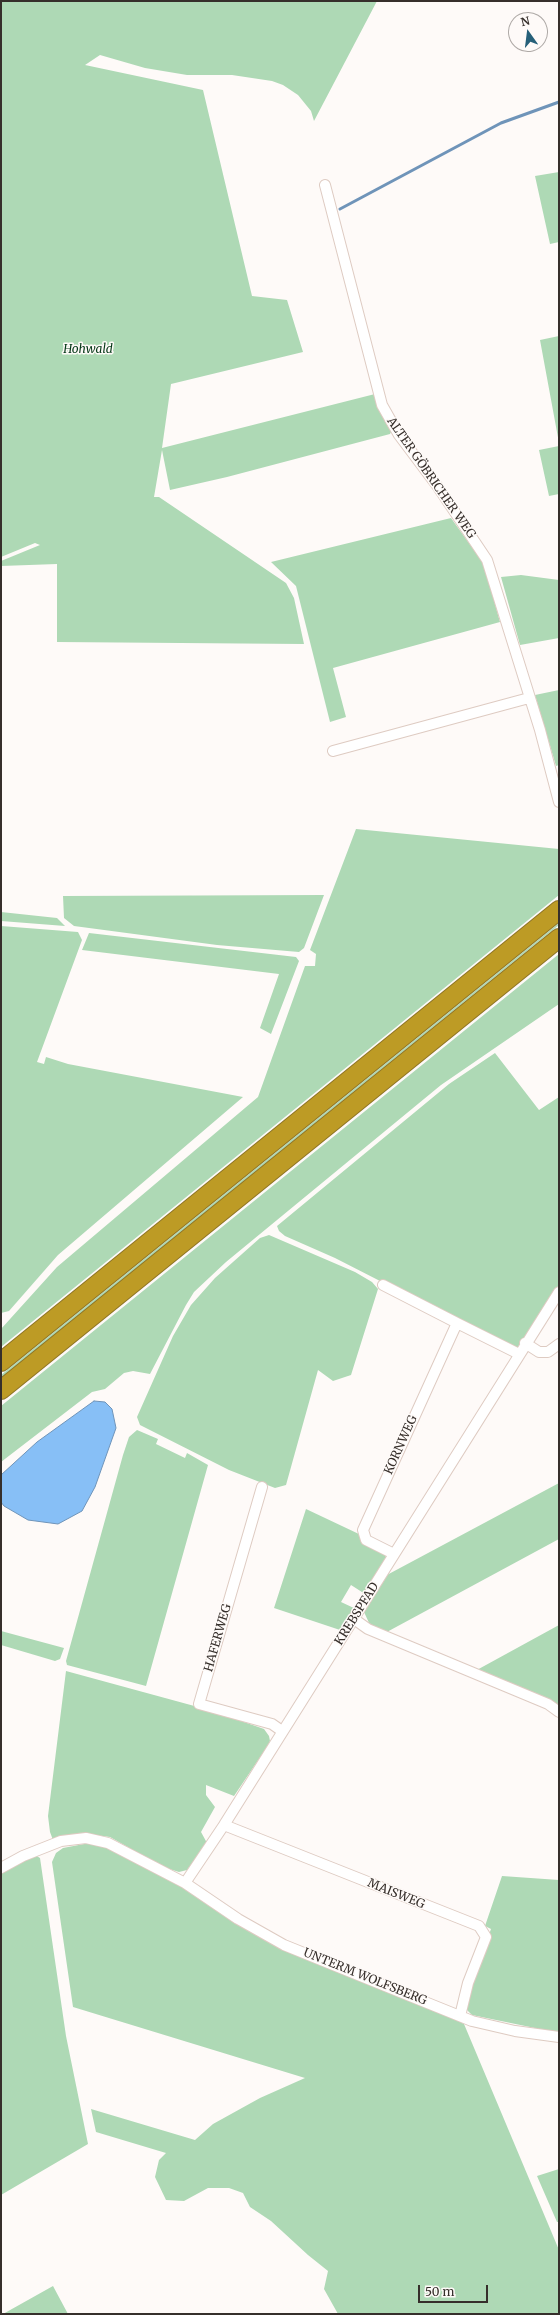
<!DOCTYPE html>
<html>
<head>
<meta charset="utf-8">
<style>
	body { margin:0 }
	#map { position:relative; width:560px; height:2315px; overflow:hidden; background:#fefaf8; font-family:Merriweather,serif }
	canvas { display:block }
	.frame { position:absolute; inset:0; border:2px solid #362f2b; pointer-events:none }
	.north { position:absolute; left:508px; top:12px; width:40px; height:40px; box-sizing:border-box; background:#fefaf8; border:1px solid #aea9a6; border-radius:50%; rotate:346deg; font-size:11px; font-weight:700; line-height:16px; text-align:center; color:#362f2b }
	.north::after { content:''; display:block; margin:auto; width:14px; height:18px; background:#266079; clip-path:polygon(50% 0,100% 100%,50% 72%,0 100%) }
	.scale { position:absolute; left:418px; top:2285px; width:70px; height:18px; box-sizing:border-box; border:2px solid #362f2b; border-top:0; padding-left:5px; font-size:12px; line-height:14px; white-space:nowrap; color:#362f2b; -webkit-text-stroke:3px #fefaf8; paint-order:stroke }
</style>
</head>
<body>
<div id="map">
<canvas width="560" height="2315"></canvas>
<div class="frame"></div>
<div class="north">N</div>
<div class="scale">50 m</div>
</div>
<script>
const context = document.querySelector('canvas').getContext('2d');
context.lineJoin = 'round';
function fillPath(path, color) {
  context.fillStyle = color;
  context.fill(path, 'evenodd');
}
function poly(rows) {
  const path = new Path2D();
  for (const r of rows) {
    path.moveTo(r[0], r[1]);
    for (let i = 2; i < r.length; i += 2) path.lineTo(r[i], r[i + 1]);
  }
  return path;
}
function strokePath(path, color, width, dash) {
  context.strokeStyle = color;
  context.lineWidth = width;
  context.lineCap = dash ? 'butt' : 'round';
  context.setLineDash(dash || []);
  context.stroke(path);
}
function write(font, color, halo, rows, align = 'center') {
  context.font = font + ' Merriweather,serif';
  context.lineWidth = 3;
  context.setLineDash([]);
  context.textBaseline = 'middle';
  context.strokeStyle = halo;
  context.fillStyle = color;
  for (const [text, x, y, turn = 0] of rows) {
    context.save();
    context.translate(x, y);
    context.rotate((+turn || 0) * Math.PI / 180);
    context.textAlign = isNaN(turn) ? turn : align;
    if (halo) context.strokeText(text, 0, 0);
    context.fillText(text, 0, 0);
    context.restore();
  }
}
fillPath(poly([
	[1,1,377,1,314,121,311,111,298,95,283,85,272,81,232,75,187,75,145,68,100,55,85,65,203,90,252,296,287,300,303,352,171,384,162,448,375,394,392,430,390,434,227,477,170,490,162,450,154,497,159,497,286,583,294,598,304,644,57,642,57,564,1,566,1,561,40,545,35,543,1,557],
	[559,172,559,242,550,244,535,176],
	[559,336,559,443,540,340],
	[559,446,559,494,549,496,539,450],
	[451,518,484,564,500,622,333,668,346,717,330,722,296,586,271,562],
	[521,575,559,580,559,638,520,645,501,577],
	[559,690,559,765,556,766,535,695],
	[356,829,559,849,559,895,1,1347,1,1329,57,1267,258,1097,305,966,315,966,316,954,310,950],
	[324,895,304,948,299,952,217,945,74,926,64,918,63,896],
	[1,912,57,918,65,926,1,921],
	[559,923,559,925,1,1378,1,1375],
	[1,926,78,932,82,940,37,1062,44,1064,46,1057,68,1064,243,1097,58,1255,9,1311,1,1313],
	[89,933,296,957,299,961,271,1034,260,1028,279,974,82,950],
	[559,954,559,1004,441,1085,226,1262,194,1292,186,1305,150,1374,133,1371,124,1373,105,1389,92,1392,1,1462,1,1406],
	[495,1053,539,1110,559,1097,559,1285,519,1348,515,1350,335,1258,285,1236,279,1231,277,1226,449,1084],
	[269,1235,355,1272,372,1282,378,1289,351,1375,333,1381,318,1370,286,1485,275,1488,229,1470,140,1425,137,1417,173,1336,191,1305,215,1278,260,1238],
	[137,1430,158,1439,156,1444,185,1458,187,1453,208,1465,146,1686,67,1665,66,1661,123,1455,129,1437],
	[559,1483,559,1539,385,1633,370,1625,364,1612,367,1603,385,1576],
	[306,1509,361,1535,384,1552,387,1560,365,1594,351,1585,341,1602,356,1609,343,1631,274,1608],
	[559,1625,559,1706,475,1671],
	[1,1631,64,1648,60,1659,55,1661,1,1645],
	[66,1671,242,1719,244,1722,264,1729,269,1736,270,1741,267,1747,234,1796,206,1785,206,1795,215,1807,201,1832,207,1843,187,1870,179,1872,163,1867,110,1837,95,1835,53,1840,50,1832,48,1816],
	[84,1844,102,1844,152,1868,255,1934,286,1951,447,2014,464,2024,559,2250,559,2314,338,2314,324,2289,328,2271,308,2255,271,2221,250,2207,243,2193,229,2188,208,2188,184,2201,166,2200,155,2177,159,2160,166,2153,96,2132,91,2109,195,2140,213,2124,260,2098,305,2078,73,2007,52,1862,56,1853,63,1848],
	[35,1855,40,1858,66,2036,88,2144,1,2195,1,1872],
	[502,1876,559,1880,559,2033,472,2015,466,2009,466,1999,491,1929,485,1926],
	[559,2169,559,2222,557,2222,537,2176],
	[53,2286,68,2314,3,2314]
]), '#aed9b5');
const water = poly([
	[94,1401,105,1402,112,1409,116,1428,95,1487,82,1511,58,1524,28,1520,4,1506,1,1502,1,1475,37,1442,94,1401]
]);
fillPath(water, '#87bff6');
strokePath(water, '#6f94b9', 1);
strokePath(poly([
	[340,209,501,123,559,102]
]), '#6f94b9', 3);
const street = poly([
	[325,185,382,405,399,435,438,487,487,560,540,730,559,802],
	[333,751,529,698],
	[383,1285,457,1323],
	[525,1343,539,1352,548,1352,559,1344],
	[262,1487,199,1704,272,1724,282,1731],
	[394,1554,366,1540,363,1530,457,1323,519,1354],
	[354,1619,368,1629,548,1704,559,1712],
	[224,1825,479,1926,486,1937,468,1983,460,2016],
	[1,1868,23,1856,61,1841,86,1838,108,1843,185,1883,238,1919,284,1945,472,2021,515,2031,559,2037],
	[185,1883,224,1825,559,1292]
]);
const highway = poly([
	[1,1362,559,910],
	[1,1390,559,938]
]);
strokePath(street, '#decbc2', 12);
strokePath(highway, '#8e7527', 20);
strokePath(street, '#fff', 10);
strokePath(highway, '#bd9b25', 18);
write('italic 12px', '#043716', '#fefaf8', [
	["Hohwald",88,350]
]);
write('12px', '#362f2b', '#fefaf8', [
	["ALTER GÖBRICHER WEG",431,478,55],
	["KORNWEG",401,1445,-66],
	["KREBSPFAD",357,1614,-58],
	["HAFERWEG",218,1638,-74],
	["MAISWEG",396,1894,22],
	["UNTERM WOLFSBERG",365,1977,22]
]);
</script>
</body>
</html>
